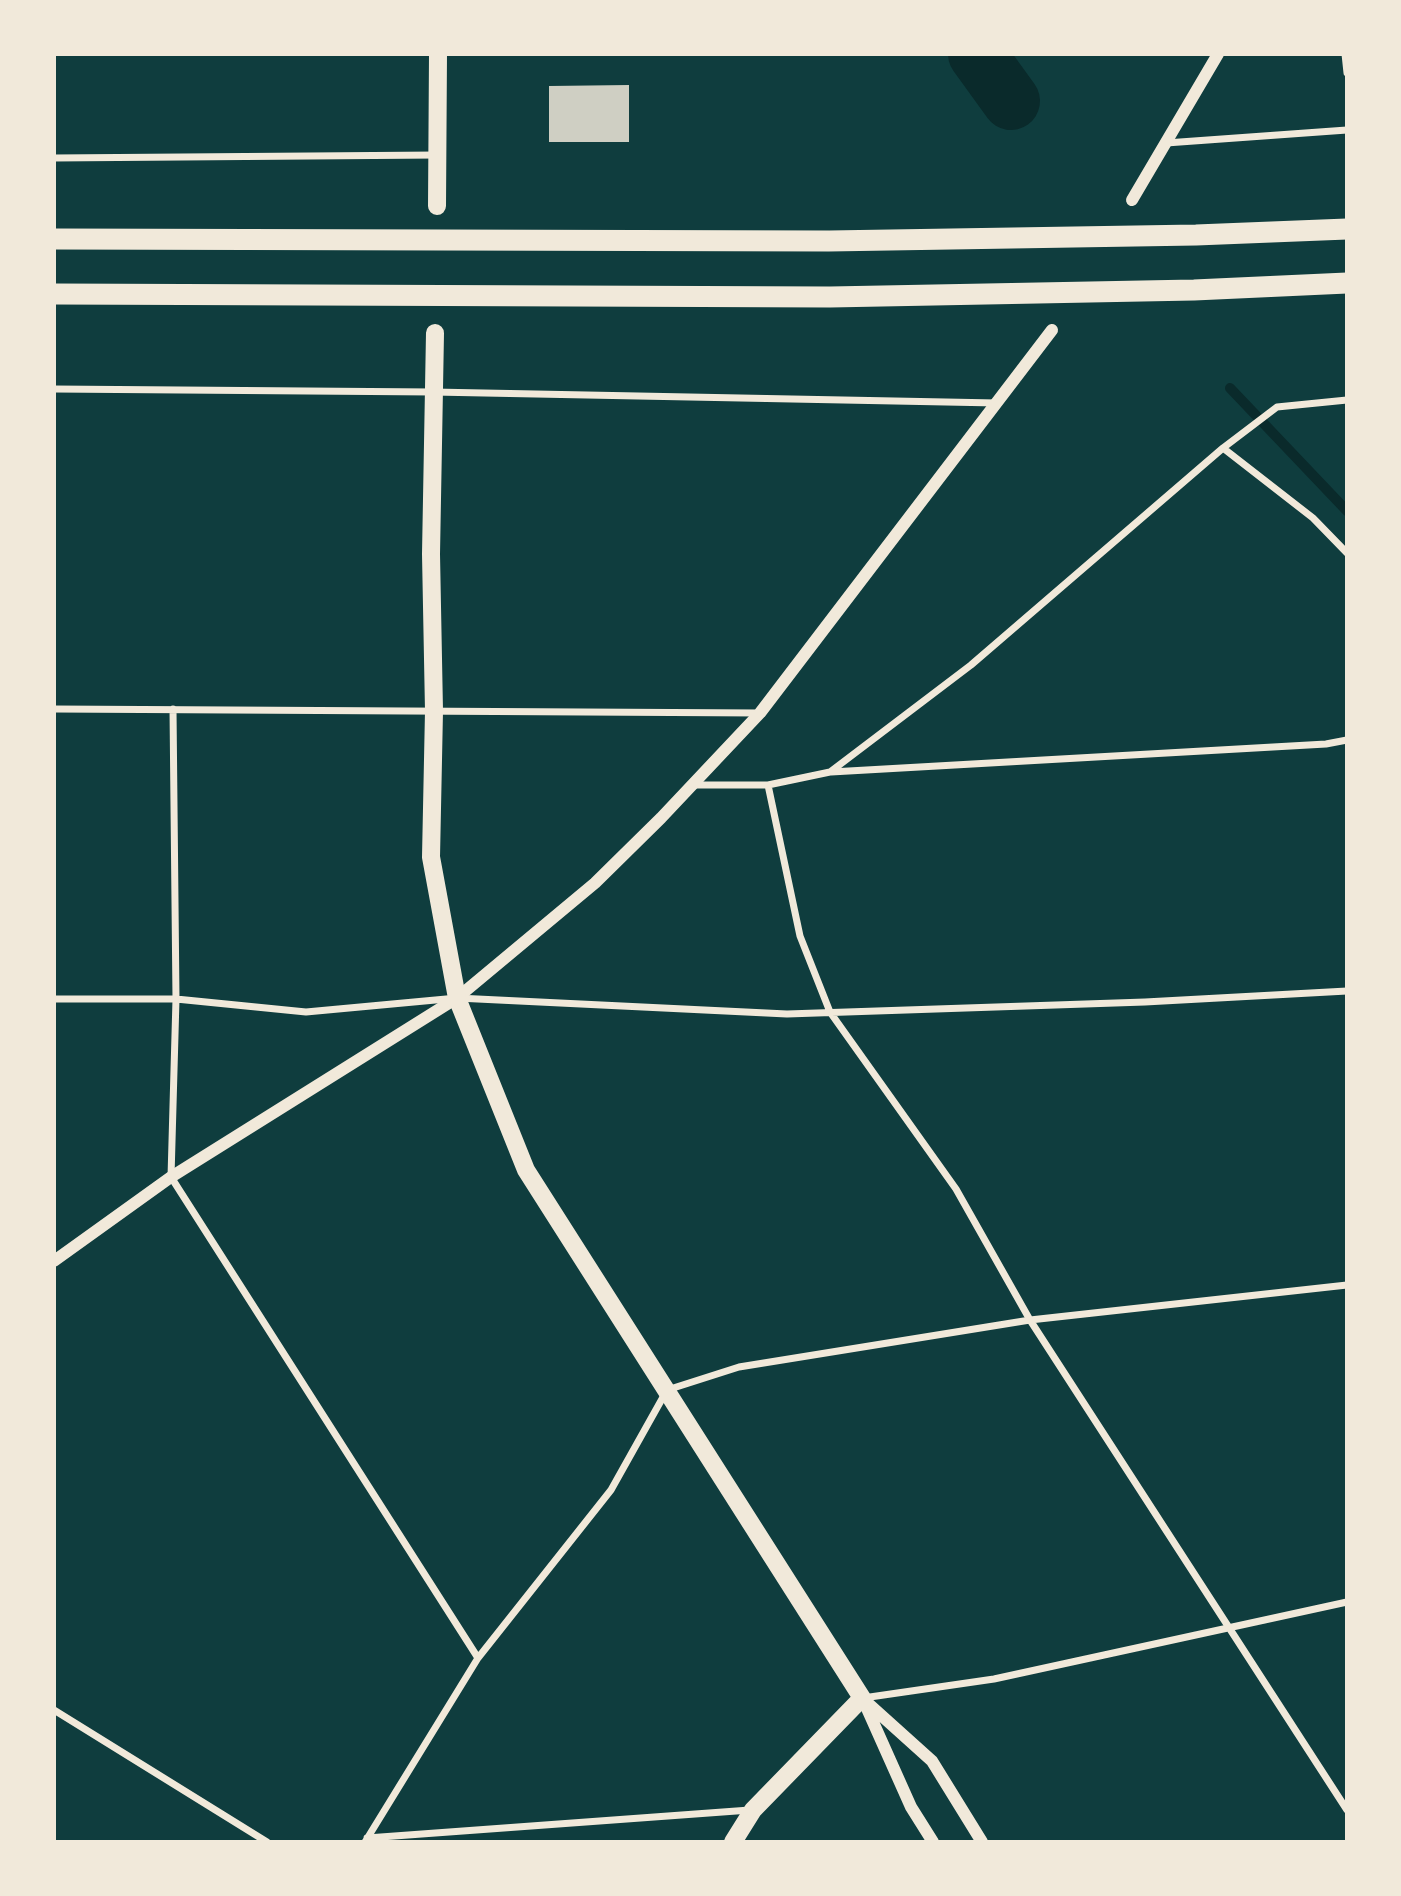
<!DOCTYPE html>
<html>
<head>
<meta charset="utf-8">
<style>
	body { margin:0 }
	#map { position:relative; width:1401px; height:1896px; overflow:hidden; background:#0f3d3e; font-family:"IBM Plex Sans",sans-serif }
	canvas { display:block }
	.frame { position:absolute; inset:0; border:56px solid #f1e9da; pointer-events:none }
</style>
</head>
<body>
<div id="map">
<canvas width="1401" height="1896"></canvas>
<div class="frame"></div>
</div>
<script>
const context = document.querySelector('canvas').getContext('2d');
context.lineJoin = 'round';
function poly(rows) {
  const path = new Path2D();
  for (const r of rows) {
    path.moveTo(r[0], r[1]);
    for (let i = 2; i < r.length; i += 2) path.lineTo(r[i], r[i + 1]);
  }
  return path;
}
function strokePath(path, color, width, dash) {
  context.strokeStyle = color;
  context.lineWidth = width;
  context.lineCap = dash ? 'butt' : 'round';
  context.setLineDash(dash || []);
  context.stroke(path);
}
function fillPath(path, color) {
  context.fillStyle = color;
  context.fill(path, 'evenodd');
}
strokePath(poly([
	[1230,388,1347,511]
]), '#0a2a2b', 10);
strokePath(poly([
	[977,54,1011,101]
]), '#0a2a2b', 58);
fillPath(poly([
	[629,85,629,142,549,142,549,86]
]), '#cfcfc3');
strokePath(poly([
	[1345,54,1347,73],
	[1166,143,1347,130],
	[54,158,437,155],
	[54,389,433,392,997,403],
	[1223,448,1313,518,1347,553],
	[54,709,760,713],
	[173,709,176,999,171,1177,478,1658],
	[831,772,1326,744,1347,740],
	[691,785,768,785,830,772,971,665,1223,448,1277,407,1347,400],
	[768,785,800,936,830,1012,956,1189,1030,1320,1347,1810],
	[54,999,176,999,306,1012,457,998,787,1014,1145,1002,1347,991],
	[863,1698,994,1679,1347,1602],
	[54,1710,267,1842],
	[367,1838,750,1810],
	[365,1842,478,1658,611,1490,667,1390,739,1367,1030,1320,1347,1285]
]), '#f1e9da', 7);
strokePath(poly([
	[1132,200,1218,54],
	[54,1261,171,1177,457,998,595,883,661,818,760,713,1052,330],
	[862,1698,932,1761,982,1842],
	[865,1704,911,1807,933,1842]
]), '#f1e9da', 12);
strokePath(poly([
	[437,206,438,54],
	[435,333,431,554,434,711,431,857,457,998,526,1170,862,1698,753,1810,733,1842]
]), '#f1e9da', 18);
strokePath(poly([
	[54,239,829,241,1196,235,1347,229],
	[54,294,830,297,1194,290,1347,283]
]), '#f1e9da', 21);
</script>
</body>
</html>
